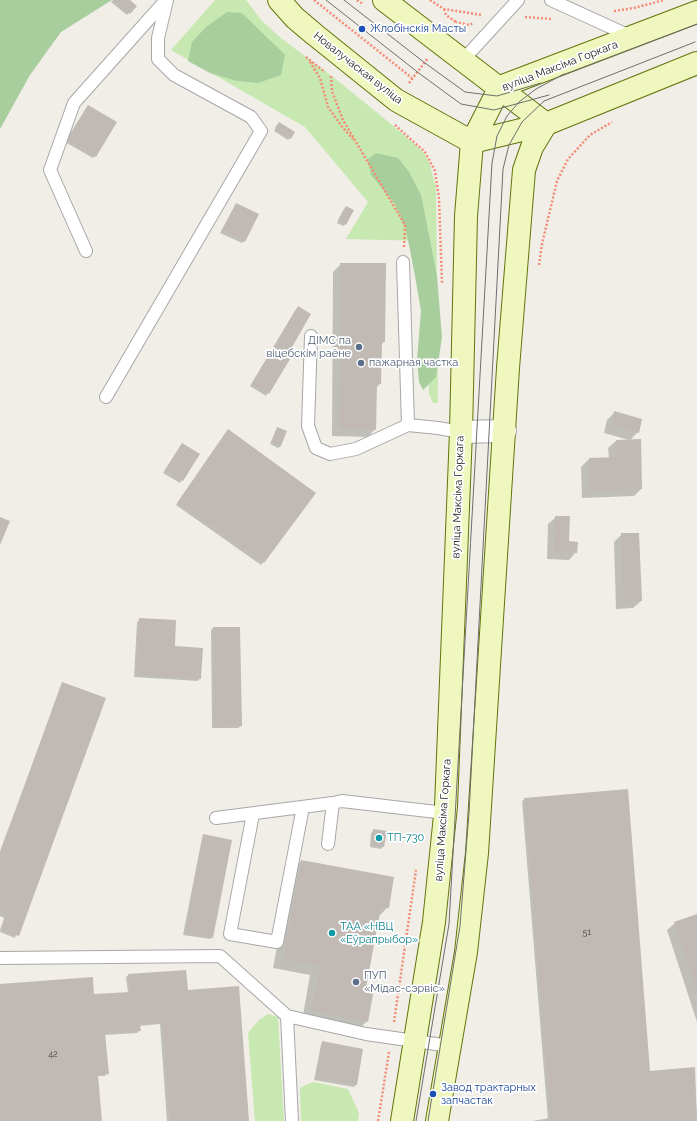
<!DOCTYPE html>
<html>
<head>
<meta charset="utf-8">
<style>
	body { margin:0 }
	canvas { display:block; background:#f0eee7 }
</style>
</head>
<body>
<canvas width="697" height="1121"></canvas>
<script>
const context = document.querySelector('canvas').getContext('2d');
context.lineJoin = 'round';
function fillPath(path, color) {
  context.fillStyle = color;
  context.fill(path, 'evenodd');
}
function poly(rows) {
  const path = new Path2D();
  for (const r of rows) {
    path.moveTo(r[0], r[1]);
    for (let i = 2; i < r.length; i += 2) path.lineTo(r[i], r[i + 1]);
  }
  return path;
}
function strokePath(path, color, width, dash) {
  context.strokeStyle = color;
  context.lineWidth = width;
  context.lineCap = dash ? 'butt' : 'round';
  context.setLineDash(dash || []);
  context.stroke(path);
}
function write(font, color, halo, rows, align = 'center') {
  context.font = font + ' Raleway,sans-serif';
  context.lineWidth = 3.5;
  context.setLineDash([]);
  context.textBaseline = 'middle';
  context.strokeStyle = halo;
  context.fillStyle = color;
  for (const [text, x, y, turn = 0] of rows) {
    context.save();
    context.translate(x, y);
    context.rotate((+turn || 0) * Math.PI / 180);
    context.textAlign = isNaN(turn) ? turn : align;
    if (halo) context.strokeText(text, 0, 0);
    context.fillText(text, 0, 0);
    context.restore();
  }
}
fillPath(poly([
	[215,0,246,0,262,21,282,39,337,80,408,138,424,153,429,162,436,187,438,403,433,403,429,394,424,241,346,239,368,202,305,127,171,50],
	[268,1014,278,1017,284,1121,255,1121,248,1033,259,1020],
	[313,1082,348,1089,359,1113,358,1121,301,1121,300,1088]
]), '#c7e8b0');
fillPath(poly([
	[0,0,112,0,61,32,30,75,0,129],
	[227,12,242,13,285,55,281,75,258,83,237,81,210,73,188,61,192,42,206,27],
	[376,153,398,158,409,172,421,195,437,276,442,337,436,377,423,390,419,382,417,359,421,311,415,276,406,230,395,204,371,175,368,159]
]), '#a8ce9e');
fillPath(poly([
	[113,0,129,0,135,6,127,15,111,2],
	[88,106,95,156,93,158,65,142],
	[277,125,290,138,288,140,274,131],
	[236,204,244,241,242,243,220,233],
	[344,209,345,224,343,226,337,223],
	[341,264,384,342,381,345,380,384,376,388,375,429,368,437,332,436,333,272],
	[296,309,289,349,266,396,250,386],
	[614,413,638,432,630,440,641,489,634,496,582,498,581,467,589,459,609,459,608,448,616,441,629,440,604,433,607,420],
	[277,429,281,446,278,448,270,444],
	[226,433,314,494,261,565,176,505],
	[182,444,199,455,180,483,163,473],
	[556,517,568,542,576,552,569,560,547,559,548,524],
	[622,534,641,601,633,608,616,609,614,542],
	[140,619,174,647,200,678,198,681,134,677,137,622],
	[213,628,241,726,238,728,212,728,211,630],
	[63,683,105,698,15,938,0,932,4,918,0,916,0,851],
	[525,799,649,1072,694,1068,697,1121,531,1121,548,1120,522,801],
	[374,830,383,846,381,849,370,847,371,833],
	[204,836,212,937,210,939,183,935,202,838],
	[301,861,388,907,378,917,365,989,367,1021,357,1031,302,1021,310,975,273,968,291,871],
	[697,916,697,1022,667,930,675,923],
	[129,975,187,991,248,1121,167,1121,160,1024,139,1026,140,1030,137,1033,105,1035,107,1073,105,1076,97,1076,101,1121,0,1121,0,985,93,996,128,993,126,977],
	[323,1043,356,1085,354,1087,314,1080,321,1045]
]), '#0003');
fillPath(poly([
	[113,0,130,0,137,6,130,14],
	[88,105,117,122,96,157,67,139],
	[279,122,295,132,291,139,275,128],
	[236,203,259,214,245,242,222,230],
	[346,206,354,210,346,225,338,220],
	[340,263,386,263,385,342,382,342,381,384,377,384,376,430,339,429],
	[298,306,311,314,291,349,295,351,269,394,252,384],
	[614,411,642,419,639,433,611,426],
	[277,427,287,431,281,446,271,442],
	[228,429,316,493,264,563,177,503],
	[641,439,642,489,589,491,589,458,616,457,616,440],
	[182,443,200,454,183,481,165,470],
	[555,516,570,516,569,541,578,542,577,553,554,551],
	[0,517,10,521,0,545],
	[621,533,639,533,642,601,623,602],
	[139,618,176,620,175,646,203,648,201,679,136,675],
	[213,627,240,627,242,726,214,727],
	[62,682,106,698,19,936,0,930,6,915,0,913,0,853],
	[628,789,650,1071,695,1067,697,1121,533,1121,550,1118,524,798],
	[373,829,387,831,384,847,371,845],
	[203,834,232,840,213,938,185,933],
	[301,860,394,877,389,908,381,907,366,988,374,989,368,1022,311,1011,320,966,283,959],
	[697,914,697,991,674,922],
	[186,970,188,990,239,986,249,1121,170,1121,162,1023,140,1024,141,1031,105,1033,109,1074,98,1075,102,1121,0,1121,0,984,93,977,94,994,130,992,128,974],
	[322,1041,363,1049,357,1085,316,1078]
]), '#c1bab4');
const lane = poly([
	[551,0,632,37],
	[464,59,518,0],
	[86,251,50,170,74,103,166,0],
	[403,262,408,425,438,428,461,432],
	[311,336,308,426,316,448,330,454,356,449,408,425],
	[106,397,261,131,251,117,174,75,158,59,158,38,167,0],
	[253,814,230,934,277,942,303,807],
	[216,818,333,803],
	[328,844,333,803,342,801,445,813],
	[0,958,220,956,287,1016,366,1034,450,1046],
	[287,1016,292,1121]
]);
const street = poly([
	[461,432,505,431]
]);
const secondary = poly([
	[279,0,295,18,314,34,396,100,472,142,546,124,697,63],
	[384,0,546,124],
	[402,1121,434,922,446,806,461,432,466,216,472,142,500,87,697,12],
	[437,1121,466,952,477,853,508,368,524,170,532,147,546,124]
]);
strokePath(lane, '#a7a7a7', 14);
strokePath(street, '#a7a7a7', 24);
strokePath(secondary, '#61750a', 24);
strokePath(poly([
	[314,0,412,78],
	[357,0,363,4],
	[430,0,444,9,482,15],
	[444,9,446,15,456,22],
	[614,11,634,8,664,0],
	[525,17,552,19],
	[453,26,456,22,469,25,474,23],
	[306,57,325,72],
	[310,62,320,78,328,107,343,128,353,139],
	[331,76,332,91,343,120,405,225,404,247],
	[409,83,428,58],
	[395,125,425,152,435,171,439,198,442,283],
	[539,265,542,244,557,181,568,159,590,135,612,122],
	[394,1022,416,870],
	[378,1121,389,1052]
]), '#f48b74', 2.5, [2, 2]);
strokePath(lane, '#fff', 12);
strokePath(street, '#fff', 22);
strokePath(secondary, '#f0f7be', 22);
strokePath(poly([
	[326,0,420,74,461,104,494,110,549,95],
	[344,0,425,63,465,92,497,96,541,83],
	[560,76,697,24],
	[416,1121,449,924,492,163,497,136,507,116,519,102,536,89,564,74],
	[428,1121,460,926,469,813,503,169,509,145,522,122,544,101,695,42]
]), '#6e6e6e', 1);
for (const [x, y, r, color] of [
	[362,29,4,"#1a4fb4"],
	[359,347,4,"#5c6f8a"],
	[361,363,4,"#5c6f8a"],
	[379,838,4,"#0f9aa8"],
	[332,933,4,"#0f9aa8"],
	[356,982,4,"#5c6f8a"],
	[433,1094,4,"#1a4fb4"]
]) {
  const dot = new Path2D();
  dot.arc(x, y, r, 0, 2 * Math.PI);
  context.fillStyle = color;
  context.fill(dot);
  strokePath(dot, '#fff', 1.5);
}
write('9px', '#484645', null, [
	["51",587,932],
	["42",53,1054]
]);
write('11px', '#164399', '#fff', [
	["Жлобінскія Масты",370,29],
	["Завод трактарных",441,1088],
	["запчастак",441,1101]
], 'left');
write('11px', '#202020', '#fff', [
	["вуліца Максіма Горкага",560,66,-21],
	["Новалучаская вуліца",358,68,38],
	["вуліца Максіма Горкага",458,497,-88],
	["вуліца Максіма Горкага",443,820,-86]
]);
write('11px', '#4e5e75', '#fff', [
	["ДІМС па",351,341,"right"],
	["віцебскім раёне",351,354,"right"],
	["пажарная частка",369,363],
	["ПУП",364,976],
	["«Мідас-сэрвіс»",364,989]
], 'left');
write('11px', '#0d838f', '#fff', [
	["ТП-730",387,838],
	["ТАА «НВЦ",340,927],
	["«Еўрапрыбор»",340,940]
], 'left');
</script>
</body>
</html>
